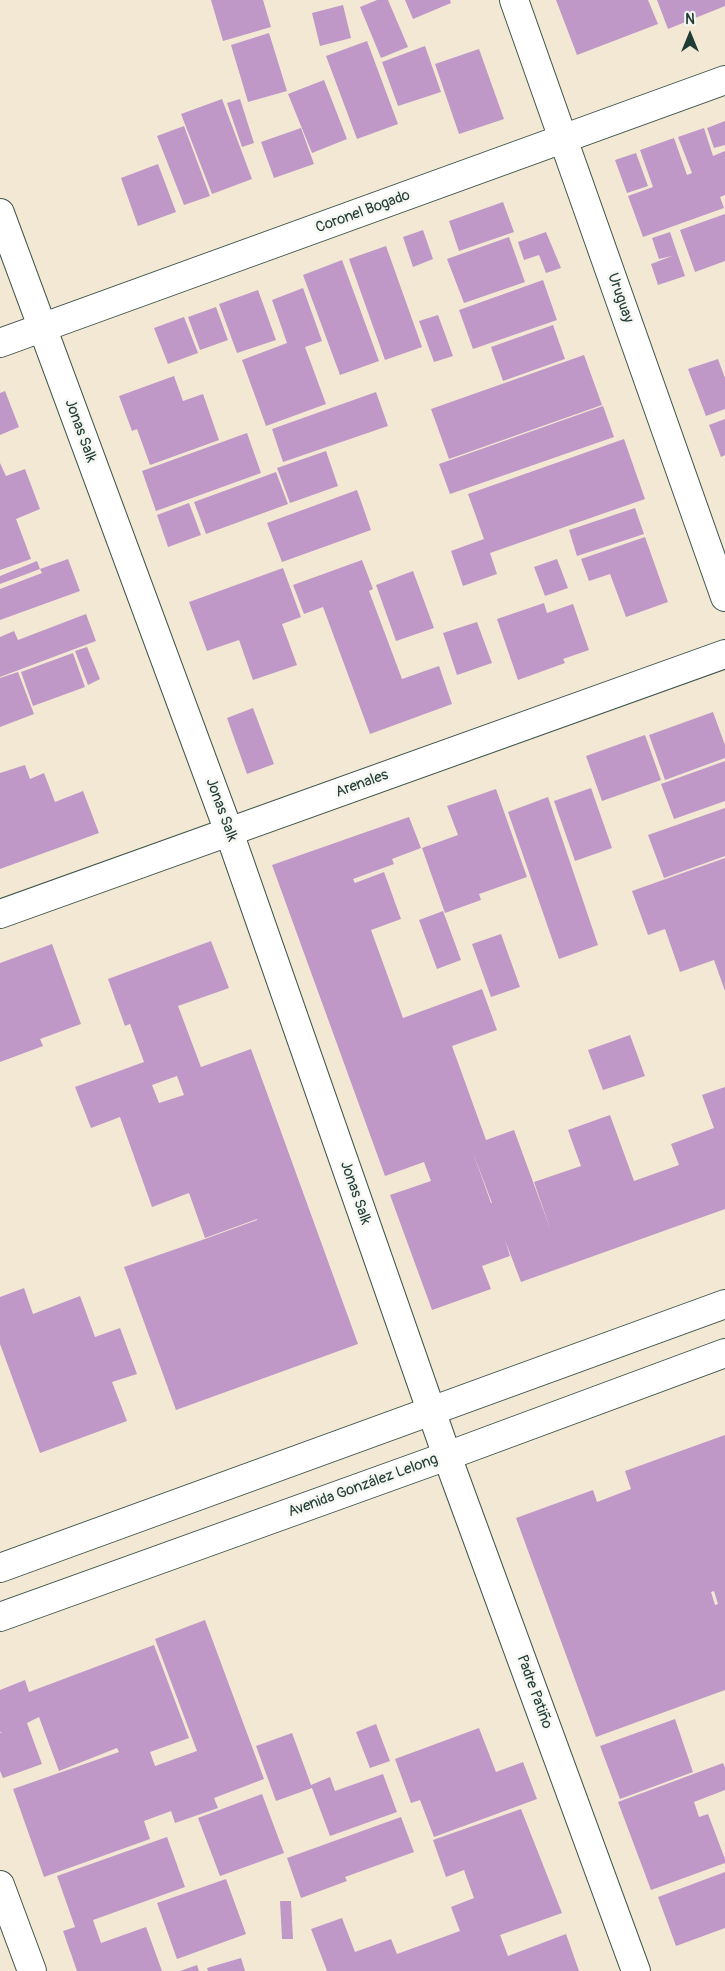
<!DOCTYPE html>
<html>
<head>
<meta charset="utf-8">
<style>
	body { margin:0 }
	#map { position:relative; width:725px; height:1971px; overflow:hidden; background:#f3e8d4; font-family:Pangolin,sans-serif }
	canvas { display:block }
	.north { position:absolute; left:665px; top:10px; width:50px; height:50px; -webkit-text-stroke:4px #f6f6f2; paint-order:stroke; rotate:0deg; font-size:14px; font-weight:700; line-height:20px; text-align:center; color:#1f3d34 }
	.north::after { content:''; display:block; margin:auto; width:18px; height:22px; background:#1f3d34; clip-path:polygon(50% 0,100% 100%,50% 72%,0 100%) }
</style>
</head>
<body>
<div id="map">
<canvas width="725" height="1971"></canvas>
<div class="north">N</div>
</div>
<script>
const context = document.querySelector('canvas').getContext('2d');
context.lineJoin = 'round';
function fillPath(path, color) {
  context.fillStyle = color;
  context.fill(path, 'evenodd');
}
function poly(rows) {
  const path = new Path2D();
  for (const r of rows) {
    path.moveTo(r[0], r[1]);
    for (let i = 2; i < r.length; i += 2) path.lineTo(r[i], r[i + 1]);
  }
  return path;
}
function strokePath(path, color, width, dash) {
  context.strokeStyle = color;
  context.lineWidth = width;
  context.lineCap = dash ? 'butt' : 'round';
  context.setLineDash(dash || []);
  context.stroke(path);
}
function write(font, color, halo, rows, align = 'center') {
  context.font = font + ' Pangolin,sans-serif';
  context.lineWidth = 5;
  context.setLineDash([]);
  context.textBaseline = 'middle';
  context.strokeStyle = halo;
  context.fillStyle = color;
  for (const [text, x, y, turn = 0] of rows) {
    context.save();
    context.translate(x, y);
    context.rotate((+turn || 0) * Math.PI / 180);
    context.textAlign = isNaN(turn) ? turn : align;
    if (halo) context.strokeText(text, 0, 0);
    context.fillText(text, 0, 0);
    context.restore();
  }
}
fillPath(poly([
	[211,0,263,0,271,27,223,41],
	[377,0,388,0,408,47,381,58,360,7],
	[405,0,450,0,451,3,413,19],
	[556,0,648,0,658,24,577,55],
	[657,0,725,0,725,6,668,29],
	[343,5,351,38,320,46,312,13],
	[269,33,287,91,248,102,231,45],
	[367,41,398,124,357,139,326,56],
	[425,46,441,92,398,106,382,62],
	[479,49,504,119,459,134,435,64],
	[324,80,347,139,312,153,288,94],
	[222,99,252,179,212,194,181,114],
	[240,99,254,143,242,147,227,103],
	[725,121,725,145,714,148,707,128],
	[184,126,210,196,184,205,157,136],
	[301,128,314,164,274,178,261,142],
	[704,128,713,156,725,151,725,195,720,197,724,208,643,237,628,196,653,187,640,150,674,138,687,175,692,173,678,137],
	[636,153,648,186,627,193,615,160],
	[158,164,176,212,138,226,121,178],
	[503,202,514,232,459,251,449,221],
	[725,214,725,261,695,272,680,230],
	[423,230,433,259,413,267,403,237],
	[546,232,561,268,546,273,539,255,524,260,518,242],
	[670,232,685,276,658,285,651,264,672,256,659,259,652,238],
	[509,237,525,282,464,303,447,259],
	[386,246,422,347,385,360,349,259],
	[342,260,379,361,340,375,303,275],
	[543,280,557,320,473,349,459,310],
	[303,288,322,341,305,347,326,404,266,426,242,360,287,343,272,300],
	[258,290,276,340,237,353,219,304],
	[216,307,228,340,200,350,188,317],
	[438,315,453,356,434,362,419,321],
	[184,317,198,353,168,364,154,328],
	[553,325,565,359,503,381,491,347],
	[584,355,602,405,449,459,431,409],
	[718,359,725,378,725,409,706,416,688,369],
	[174,376,183,401,203,394,219,440,150,465,137,429,132,431,119,396],
	[5,391,19,427,0,435,0,393],
	[376,392,388,426,283,462,272,429],
	[603,406,614,437,450,494,439,464],
	[725,419,725,455,721,457,709,425],
	[247,433,261,473,156,511,142,471],
	[624,439,645,499,490,553,497,574,463,586,451,551,484,539,468,494],
	[326,451,338,486,290,503,277,468],
	[0,463,6,476,25,469,40,509,16,519,31,559,0,570],
	[276,472,288,504,206,534,194,502],
	[357,490,371,530,282,562,267,523],
	[189,503,201,535,168,547,157,515],
	[635,508,644,534,577,556,569,530],
	[645,537,668,602,626,617,610,574,589,581,581,559],
	[68,559,80,591,0,620,0,589,42,573,40,569],
	[557,559,568,588,545,596,534,567],
	[362,560,373,589,369,591,402,679,439,666,452,704,370,734,323,607,304,614,293,585],
	[37,561,40,569,0,584,0,576],
	[283,568,301,617,282,624,297,665,253,680,239,640,207,651,189,602],
	[413,571,434,628,396,641,376,585],
	[544,603,547,613,573,604,589,650,563,659,565,663,518,680,497,619],
	[86,614,96,641,0,677,0,637,14,631,18,640],
	[477,622,492,663,457,675,443,633],
	[87,647,100,679,88,685,75,651],
	[73,653,85,687,33,706,21,672],
	[18,672,34,714,0,727,0,678],
	[253,708,274,764,247,774,227,718],
	[713,712,725,745,725,758,665,780,649,735],
	[645,735,661,780,602,801,586,756],
	[725,761,725,801,674,819,661,784],
	[25,765,30,779,44,773,55,802,83,791,99,833,0,869,0,773],
	[591,788,612,848,575,861,554,801],
	[496,789,527,877,479,894,481,900,445,913,422,848,458,835,447,806],
	[548,797,598,945,559,959,508,812],
	[725,808,725,856,664,878,648,835],
	[409,817,421,848,392,859,394,864,353,879,355,883,384,872,401,919,371,930,403,1018,482,989,497,1030,452,1046,486,1140,514,1130,551,1231,534,1182,581,1166,568,1130,610,1115,634,1181,679,1165,671,1144,714,1128,702,1095,725,1087,725,1209,521,1282,505,1240,510,1256,482,1266,491,1289,432,1310,390,1195,431,1181,424,1162,385,1176,272,865],
	[472,1150,492,1203,491,1203],
	[725,858,725,991,714,960,680,972,665,929,648,935,632,891],
	[443,911,461,960,437,969,419,920],
	[501,934,520,987,491,997,472,944],
	[211,941,229,988,178,1006,201,1067,251,1049,358,1344,176,1410,124,1267,205,1239,257,1220,257,1219,205,1238,189,1193,152,1207,120,1117,91,1128,75,1087,144,1062,130,1024,125,1026,108,979],
	[177,1076,184,1095,159,1103,152,1085],
	[52,944,81,1024,40,1039,43,1046,0,1062,0,963],
	[630,1035,645,1076,603,1090,588,1050],
	[24,1288,33,1314,80,1296,95,1337,120,1328,137,1374,112,1382,127,1421,40,1453,0,1344,0,1297],
	[725,1435,725,1690,596,1737,516,1518,593,1490,597,1502,631,1489,625,1471],
	[714,1591,718,1604,715,1605,711,1592],
	[205,1620,264,1779,214,1798,218,1808,175,1823,171,1811,144,1821,150,1839,44,1877,13,1789,119,1752,117,1748,59,1771,39,1717,27,1723,42,1764,3,1778,0,1771,0,1733,2,1732,0,1732,0,1690,25,1680,29,1692,154,1645,189,1738,150,1752,155,1766,197,1751,155,1639],
	[675,1719,693,1772,620,1799,600,1746],
	[376,1724,390,1761,370,1768,356,1732],
	[479,1728,496,1772,523,1762,537,1799,434,1837,420,1800,411,1803,395,1759],
	[292,1733,311,1785,330,1777,335,1791,383,1774,397,1812,330,1836,312,1788,276,1801,256,1746],
	[723,1763,725,1768,725,1790,694,1802,699,1817,708,1814,725,1859,725,1863,651,1890,618,1802],
	[262,1794,284,1853,220,1876,198,1818],
	[521,1809,562,1913,500,1935,508,1956,566,1934,579,1971,327,1971,311,1929,342,1918,355,1952,391,1939,397,1954,460,1931,451,1907,474,1898,464,1870,446,1877,433,1840],
	[401,1817,414,1852,345,1877,347,1881,301,1898,287,1858],
	[167,1837,185,1887,93,1920,101,1943,146,1927,162,1971,77,1971,63,1931,75,1927,57,1876],
	[725,1872,725,1928,676,1946,658,1897],
	[226,1879,246,1934,177,1959,157,1903],
	[280,1901,291,1901,293,1939,282,1939],
	[241,1958,245,1971,208,1971,207,1968],
	[197,1965,199,1971,180,1971]
]), '#bf98c8');
const minor = poly([
	[514,0,725,597],
	[0,213,229,832,447,1456,636,1971],
	[0,343,725,80],
	[0,914,725,654],
	[0,1885,32,1971]
]);
const secondary = poly([
	[0,1568,725,1304],
	[0,1617,447,1456,725,1353]
]);
strokePath(minor, '#3f574c', 30);
strokePath(secondary, '#3f574c', 30);
strokePath(minor, '#fff', 28);
strokePath(secondary, '#fff', 28);
write('15px', '#1f3d34', '#f6f6f2', [
	["Coronel Bogado",363,212,-20],
	["Uruguay",620,298,71],
	["Jonas Salk",80,431,70],
	["Arenales",362,784,-20],
	["Jonas Salk",221,810,70],
	["Jonas Salk",355,1193,71],
	["Avenida González Lelong",363,1486,-20],
	["Padre Patiño",534,1692,70]
]);
</script>
</body>
</html>
